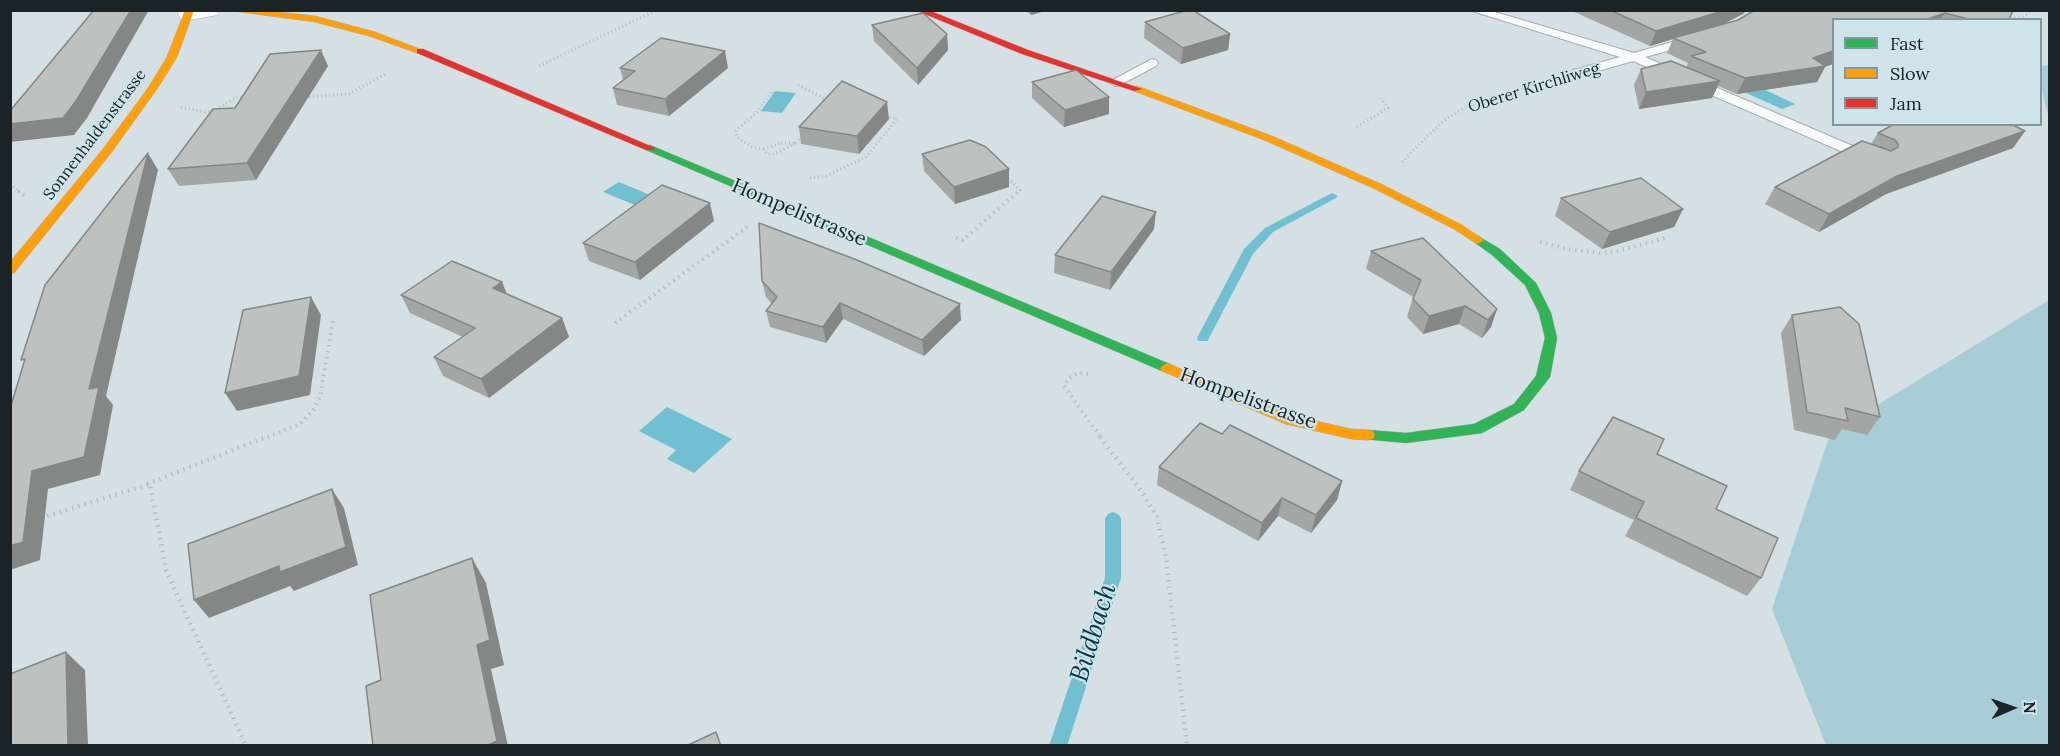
<!DOCTYPE html>
<html>
<head>
<meta charset="utf-8">
<style>
	body { margin:0 }
	#map { position:relative; width:2060px; height:756px; overflow:hidden; background:#d4e0e4; font-family:Lora,serif }
	canvas { display:block }
	.frame { position:absolute; inset:0; border:12px solid #1a2325; pointer-events:none }
	.legend { position:absolute; left:1832px; top:18px; width:210px; height:108px; box-sizing:border-box; background:#cee4ea; border:2px solid #86979b; margin:0; padding:8px 10px; list-style:none; font-size:18px; color:#1a2325 }
	.legend li { display:flex; align-items:center; gap:12px; height:30px }
	.legend b { width:30px; border:2px solid #86979b }
	.north { position:absolute; left:1982px; top:678px; width:60px; height:60px; -webkit-text-stroke:4px #cee4ea; paint-order:stroke; rotate:88deg; font-size:16px; font-weight:700; line-height:24px; text-align:center; color:#1a2325 }
	.north::after { content:''; display:block; margin:auto; width:21px; height:27px; background:#1a2325; clip-path:polygon(50% 0,100% 100%,50% 72%,0 100%) }
</style>
</head>
<body>
<div id="map">
<canvas width="2060" height="756"></canvas>
<div class="frame"></div>
<ul class="legend">
<li><b style="height:8px;background:#30b455"></b>Fast</li>
<li><b style="height:8px;background:#ff9f0a"></b>Slow</li>
<li><b style="height:8px;background:#e5322d"></b>Jam</li>
</ul>
<div class="north">N</div>
</div>
<script>
const context = document.querySelector('canvas').getContext('2d');
context.lineJoin = 'round';
function fillPath(path, color) {
  context.fillStyle = color;
  context.fill(path, 'evenodd');
}
function poly(rows) {
  const path = new Path2D();
  for (const r of rows) {
    path.moveTo(r[0], r[1]);
    for (let i = 2; i < r.length; i += 2) path.lineTo(r[i], r[i + 1]);
  }
  return path;
}
function strokePath(path, color, width, dash) {
  context.strokeStyle = color;
  context.lineWidth = width;
  context.lineCap = dash ? 'butt' : 'round';
  context.setLineDash(dash || []);
  context.stroke(path);
}
function write(font, color, halo, rows, align = 'center') {
  context.font = font + ' Lora,serif';
  context.lineWidth = 4.5;
  context.setLineDash([]);
  context.textBaseline = 'middle';
  context.strokeStyle = halo;
  context.fillStyle = color;
  for (const [text, x, y, turn = 0] of rows) {
    context.save();
    context.translate(x, y);
    context.rotate((+turn || 0) * Math.PI / 180);
    context.textAlign = isNaN(turn) ? turn : align;
    if (halo) context.strokeText(text, 0, 0);
    context.fillText(text, 0, 0);
    context.restore();
  }
}
fillPath(poly([
	[2049,65,2050,65,2049,119,2040,82,2041,66],
	[2049,300,2049,745,1826,745,1772,609,1830,434]
]), '#a8cdd6');
fillPath(poly([
	[1759,87,1795,104,1782,109,1746,93],
	[775,91,796,93,782,113,761,111],
	[619,182,650,195,635,205,603,192],
	[667,407,732,439,694,473,667,459,676,450,639,431]
]), '#71c0d2');
fillPath(poly([
	[1332,193,1338,196,1336,198,1273,232,1253,254,1209,338,1208,341,1198,341,1197,338,1244,249,1265,228,1332,193],
	[1113,512,1118,514,1121,518,1121,578,1067,746,1049,746,1105,578,1105,518,1108,514,1113,512]
]), '#71c0d2');
const lane = poly([
	[1469,10,1488,10,1634,53,1693,36,1697,37,1697,43,1645,57,1876,156,1878,159,1876,162,1866,162,1633,61,1577,77,1573,76,1571,73,1573,70,1620,57,1469,10],
	[1152,59,1156,60,1158,63,1156,66,1120,85,1115,86,1109,82,1152,59]
]);
const street = poly([
	[181,10,220,10,218,15,189,20,181,19,178,14,181,10]
]);
const fast = poly([
	[650,145,1172,365,1174,368,1167,373,1162,371,646,150,646,146,650,145],
	[1478,236,1500,249,1536,283,1551,313,1557,338,1550,377,1524,410,1482,433,1406,443,1363,439,1361,435,1363,431,1368,430,1406,433,1474,424,1514,404,1536,376,1545,338,1539,313,1525,285,1492,255,1474,242,1472,240,1478,236]
]);
const slow = poly([
	[185,10,194,10,177,57,157,89,111,153,14,273,10,274,10,262,103,149,148,88,167,57,185,10],
	[226,10,260,10,315,16,375,32,425,51,417,53,369,36,315,22,226,10],
	[1137,86,1272,136,1381,184,1462,225,1484,240,1478,244,1474,242,1454,229,1373,188,1264,140,1134,91,1132,89,1137,86],
	[1167,363,1294,416,1351,429,1368,430,1373,431,1375,435,1373,439,1368,440,1351,439,1286,424,1162,371,1160,368,1167,363]
]);
const jam = poly([
	[915,10,928,10,1028,50,1142,89,1134,91,1022,54,915,10],
	[417,49,423,49,655,148,654,150,646,150,417,53,417,49]
]);
strokePath(lane, '#a6afb2', 2);
strokePath(street, '#a6afb2', 1);
strokePath(fast, '#a6afb2', 1);
strokePath(slow, '#a6afb2', 1);
strokePath(jam, '#a6afb2', 1);
strokePath(poly([
	[2007,20,2023,17,2033,10],
	[539,66,657,10],
	[798,85,829,101],
	[305,97,349,94,387,73],
	[181,107,205,112,214,111,237,97,246,97],
	[1357,127,1388,108,1381,98],
	[781,143,796,143,775,154,767,154,764,149,781,143],
	[796,143,802,136],
	[764,149,752,147,737,137,736,131,756,113,773,90],
	[1402,162,1443,121,1468,106,1553,80],
	[1005,176,1020,190,1018,192],
	[810,178,826,176,866,157,897,119,886,116],
	[10,184,20,192]
]), '#babec0', 3, [1, 3]);
strokePath(poly([
	[18,191,26,197],
	[956,238,963,240,1019,191],
	[1540,242,1567,249,1600,253,1618,251,1665,238],
	[615,323,749,226],
	[1088,374,1078,373,1069,378,1064,386,1102,439],
	[11,397,21,384],
	[262,439,300,424,314,409,320,397,333,320]
]), '#babec0', 4, [1.5, 4.5]);
strokePath(poly([
	[1100,437,1142,492,1157,517,1166,557,1187,746],
	[147,484,266,437],
	[41,518,150,484,166,570,246,746]
]), '#babec0', 4.5, [1.5, 5]);
fillPath(lane, '#f9fafb');
fillPath(street, '#f9fafb');
fillPath(fast, '#30b455');
fillPath(slow, '#ff9f0a');
fillPath(jam, '#e5322d');
fillPath(poly([
	[1025,10,1048,10,1031,15],
	[1570,10,1747,10,1743,14,1723,24,1738,20,2015,10,2012,13,2009,20,1833,20,1825,67,1817,82,1737,94,1718,86,1712,98,1639,109,1634,85,1641,69,1686,67,1688,63,1667,53,1673,39,1650,46],
	[1145,22,1230,34,1228,50,1181,64,1144,38],
	[872,25,947,34,948,50,918,85,874,41],
	[328,66,256,180,179,186,168,169,235,108],
	[620,68,728,68,669,116,617,105,613,88,623,80],
	[1032,82,1109,97,1109,114,1064,127,1032,98],
	[889,119,859,154,801,144,799,127],
	[2025,131,2013,148,1886,194,1819,232,1765,204,1775,187,1871,144,1878,133],
	[922,154,1009,169,1009,187,955,204,924,171],
	[1561,198,1683,209,1674,227,1602,249,1555,216],
	[714,221,640,280,589,261,583,243],
	[1154,229,1110,290,1054,273,1055,255],
	[1371,251,1497,309,1491,327,1482,338,1459,324,1423,334,1407,317,1413,297,1366,269],
	[762,281,961,320,924,356,843,319,826,343,770,327,766,311,772,304,766,297],
	[502,282,507,294,562,318,569,337,489,398,443,376,434,357,463,337,410,313,401,295],
	[1792,315,1880,417,1867,435,1842,429,1835,440,1794,430,1781,333],
	[1222,434,1342,481,1337,500,1311,533,1278,516,1258,541,1157,485,1159,467],
	[1657,454,1716,509,1761,578,1747,596,1625,536,1634,520,1570,490,1579,471]
]), '#a3a6a4');
fillPath(poly([
	[131,10,149,10,87,118,74,135,10,142,10,124],
	[1031,10,1048,10,1031,15],
	[1726,10,1747,10,1743,14,1721,25,1673,38,1673,39,1650,46,1656,31],
	[1945,13,1940,20,1925,20],
	[947,34,948,50,918,85,917,68],
	[1230,34,1228,50,1181,64,1183,48],
	[321,50,328,66,256,180,247,163],
	[725,51,728,68,669,116,665,99],
	[1833,51,1833,64,1825,67,1817,82,1737,94,1745,78,1813,58],
	[1720,81,1712,98,1639,109,1646,92],
	[1109,97,1109,114,1064,127,1065,110],
	[887,102,889,119,859,154,857,136],
	[2025,131,2013,148,1886,194,1819,232,1829,214,1897,176],
	[148,153,158,170,106,396,113,405,100,475,48,489,40,560,10,570,10,546,32,471,89,389],
	[1009,169,1009,187,955,204,954,187],
	[710,203,714,221,640,280,635,262],
	[1683,209,1674,227,1602,249,1610,232],
	[1156,212,1154,229,1110,290,1111,272],
	[502,282,509,300,493,288],
	[311,297,321,315,310,395,237,411,225,393],
	[840,303,843,319,826,343,823,327],
	[960,304,961,320,924,356,922,340],
	[1465,306,1459,324,1423,334,1429,316],
	[1497,309,1491,327,1482,338,1488,320],
	[562,318,569,337,489,398,481,379],
	[1342,481,1337,500,1311,533,1316,515],
	[332,489,344,508,358,565,294,591,290,586,209,618,194,600],
	[1282,498,1278,516,1258,541,1262,523],
	[472,558,486,583,504,665,491,669,508,746,486,746,477,645],
	[66,652,85,670,88,746,68,746]
]), '#848786');
const building = poly([
	[94,10,131,10,76,101,63,118,10,124,10,111,94,10],
	[1188,10,1193,10,1230,34,1183,48,1145,22,1188,10],
	[1610,10,1726,10,1656,31,1610,10],
	[1755,10,2013,10,2009,20,1972,20,1945,13,1925,20,1833,20,1833,51,1813,58,1825,66,1745,78,1691,56,1706,52,1673,38,1738,20,1755,10],
	[923,13,947,34,917,68,872,25,923,13],
	[661,38,725,51,665,99,613,88,635,71,620,68,661,38],
	[321,50,247,163,168,169,213,109,235,108,270,54,321,50],
	[1671,61,1720,81,1646,92,1641,69,1671,61],
	[1076,70,1109,97,1065,110,1032,82,1076,70],
	[842,81,887,102,857,136,799,127,842,81],
	[1894,124,2011,124,2025,131,1897,176,1829,214,1775,187,1862,141,1891,151,1898,147,1898,144,1895,140,1878,133,1894,124],
	[970,140,986,147,1009,169,954,187,922,154,970,140],
	[148,153,89,389,99,387,84,457,32,471,23,542,10,546,10,409,25,359,21,360,45,285,148,153],
	[1641,178,1683,209,1610,232,1561,198,1641,178],
	[662,185,710,203,635,262,583,243,662,185],
	[1102,196,1156,212,1111,272,1055,255,1102,196],
	[759,223,857,260,960,304,922,340,840,303,823,327,766,311,777,297,762,281,759,223],
	[1423,238,1497,309,1488,320,1465,306,1429,316,1413,299,1421,280,1371,251,1423,238],
	[452,261,502,282,493,288,562,318,481,379,434,357,475,328,401,295,452,261],
	[311,297,299,376,225,393,243,310,311,297],
	[1840,307,1859,324,1880,417,1845,408,1848,421,1807,412,1792,315,1840,307],
	[1613,417,1664,439,1657,454,1727,486,1716,509,1778,538,1761,578,1636,518,1644,502,1579,471,1613,417],
	[1200,423,1222,434,1230,425,1342,481,1316,515,1282,498,1262,523,1159,467,1200,423],
	[332,489,346,547,280,572,279,566,194,600,188,544,332,489],
	[472,558,490,640,477,645,497,741,486,746,373,746,366,686,381,680,370,595,472,558],
	[66,652,68,746,10,746,10,674,66,652],
	[716,732,721,746,686,746,716,732]
]);
fillPath(building, '#bdc1bf');
strokePath(building, '#848786', 1.5);
write('16px', '#1a2325', '#cee4ea', [
	["Oberer Kirchliweg",1534,88,-17],
	["Sonnenhaldenstrasse",95,135,-53]
]);
write('20px', '#1a2325', '#cee4ea', [
	["Hompelistrasse",799,213,23],
	["Hompelistrasse",1248,399,20]
]);
write('italic 26px', '#053943', '#cee4ea', [
	["Bildbach",1094,633,-73]
]);
</script>
</body>
</html>
